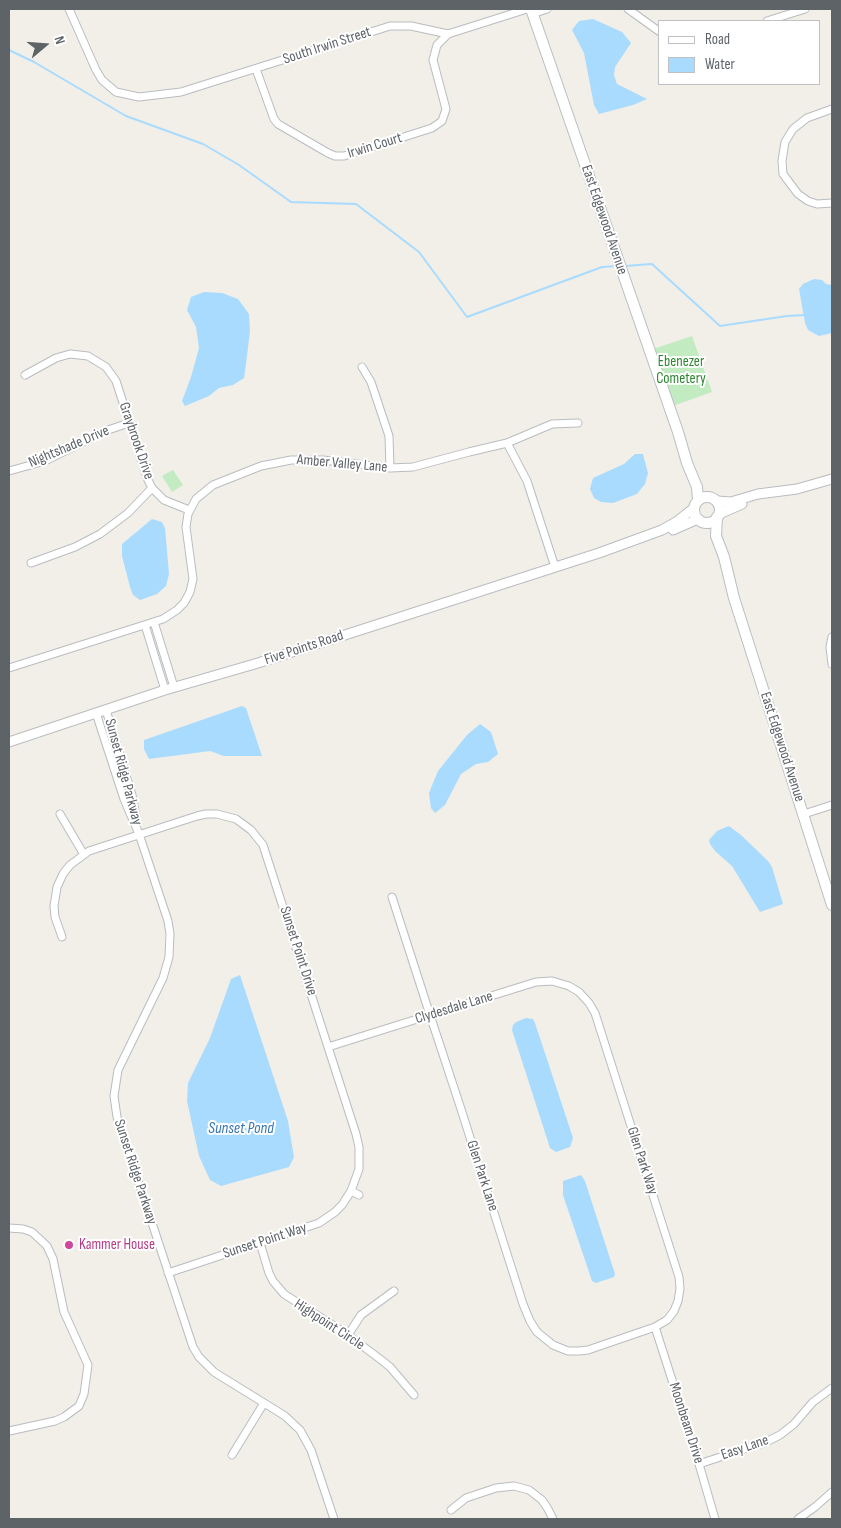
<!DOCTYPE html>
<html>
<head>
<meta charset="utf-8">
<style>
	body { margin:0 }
	#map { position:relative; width:841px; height:1528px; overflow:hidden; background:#f1efe7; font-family:"Sofia Sans Condensed",sans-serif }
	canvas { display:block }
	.frame { position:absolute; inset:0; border:10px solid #5e6368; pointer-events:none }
	.legend { position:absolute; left:658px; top:20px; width:162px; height:65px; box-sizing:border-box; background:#fff; border:1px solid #bfc1c3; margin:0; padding:6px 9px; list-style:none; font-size:15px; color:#5e6368 }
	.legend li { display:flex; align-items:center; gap:10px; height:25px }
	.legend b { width:25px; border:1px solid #bfc1c3 }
	.north { position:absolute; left:20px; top:20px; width:50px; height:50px; -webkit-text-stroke:4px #fff; paint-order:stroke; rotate:72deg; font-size:14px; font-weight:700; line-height:20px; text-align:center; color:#5e6368 }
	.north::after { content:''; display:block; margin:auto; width:18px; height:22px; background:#5e6368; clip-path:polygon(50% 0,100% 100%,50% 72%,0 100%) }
</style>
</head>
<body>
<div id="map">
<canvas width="841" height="1528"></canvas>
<div class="frame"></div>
<ul class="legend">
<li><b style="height:6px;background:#fff"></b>Road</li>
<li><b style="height:14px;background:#a9dbff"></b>Water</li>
</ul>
<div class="north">N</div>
</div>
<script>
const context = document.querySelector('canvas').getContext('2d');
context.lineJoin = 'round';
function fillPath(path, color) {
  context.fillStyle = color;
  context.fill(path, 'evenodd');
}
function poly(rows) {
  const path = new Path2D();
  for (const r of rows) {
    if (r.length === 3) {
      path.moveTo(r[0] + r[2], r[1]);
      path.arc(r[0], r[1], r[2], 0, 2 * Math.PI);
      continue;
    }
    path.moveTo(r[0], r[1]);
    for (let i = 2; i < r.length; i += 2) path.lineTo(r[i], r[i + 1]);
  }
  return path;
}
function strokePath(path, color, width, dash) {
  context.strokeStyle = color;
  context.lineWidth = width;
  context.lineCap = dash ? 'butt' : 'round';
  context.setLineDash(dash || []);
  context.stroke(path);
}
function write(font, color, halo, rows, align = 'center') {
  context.font = font + ' "Sofia Sans Condensed",sans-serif';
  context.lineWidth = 4;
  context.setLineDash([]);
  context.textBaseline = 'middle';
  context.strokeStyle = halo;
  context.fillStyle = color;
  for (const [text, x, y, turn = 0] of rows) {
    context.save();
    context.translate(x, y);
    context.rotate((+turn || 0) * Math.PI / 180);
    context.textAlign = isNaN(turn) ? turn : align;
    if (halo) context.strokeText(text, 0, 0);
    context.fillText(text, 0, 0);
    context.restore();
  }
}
fillPath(poly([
	[692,336,712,392,670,407,650,350],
	[173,470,183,485,172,492,162,476]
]), '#c2ebc2');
fillPath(poly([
	[593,19,622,32,631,43,615,67,614,75,617,84,647,99,633,105,599,114,594,105,584,53,572,30,579,21],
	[814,279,822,280,826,284,832,285,832,333,819,336,808,330,805,323,799,289,803,284],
	[204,292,222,293,238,299,249,314,250,331,246,364,244,378,233,385,219,388,209,396,185,406,182,401,191,377,199,348,196,327,187,310,191,297],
	[635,454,643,454,648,473,645,484,637,494,613,503,601,502,594,498,590,489,593,478,624,464],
	[152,519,162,522,165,528,169,574,166,586,157,594,140,600,133,595,130,587,122,556,122,544],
	[242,706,246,708,262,756,224,756,210,751,149,759,144,749,144,740],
	[480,724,491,732,498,754,488,762,476,764,461,774,445,805,435,813,431,808,429,793,438,771,467,735],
	[729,826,741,835,768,861,772,867,783,904,760,912,732,866,715,851,710,844,709,840,717,831],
	[240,975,288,1121,294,1157,289,1167,221,1186,210,1180,199,1156,187,1101,188,1083,210,1038,231,979],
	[526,1018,533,1019,535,1023,573,1138,570,1147,556,1152,550,1148,512,1030,513,1025,516,1022],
	[581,1175,585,1181,615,1274,614,1277,596,1283,592,1281,563,1195,563,1181]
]), '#a9dbff');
strokePath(poly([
	[9,50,34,62,126,116,203,144,239,165,291,202,356,204,419,252,467,317,602,267,617,266],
	[625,266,652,264,720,326,787,316,805,315]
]), '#a9dbff', 2);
const minor = poly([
	[69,9,96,70,102,80,116,92,139,97,181,92,390,26,411,26,448,34,527,9],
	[628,9,660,32],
	[532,14,547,9],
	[767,21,805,9],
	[256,69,274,119,278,124,328,153,335,156,344,156,432,128,442,121,446,109,433,60,437,45,448,34],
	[832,109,807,118,793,129,785,142,782,161,783,174,798,194,808,201,817,204,832,203],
	[362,367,371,382,389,436,390,468],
	[25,375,56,358,70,354,88,356,106,367,116,381,148,480,152,488,164,500,189,510],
	[507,443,527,481,555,567],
	[9,471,45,461,105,431,129,423],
	[31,563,75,547,100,534,128,513,152,488],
	[154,622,174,687],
	[145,625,165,690],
	[832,637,830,647,832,664],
	[9,668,163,619,177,610,184,603,190,592,193,579,186,527,188,514,196,499,213,485,261,466,291,460,323,460,390,468,413,467,469,452,507,443,552,424,578,423],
	[106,710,132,795,137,822],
	[96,713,124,799,139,834,168,921,170,934,169,957,163,978,118,1070,114,1096,117,1117,193,1347,199,1357,214,1372,285,1416,300,1430,311,1450,334,1519],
	[60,814,83,853],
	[804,814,832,805],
	[62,937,55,917,54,906,57,887,63,874,70,865,89,851,197,816,206,814,217,814,236,819,251,830,263,845,356,1134,359,1147,359,1169,351,1191,342,1205,335,1212,319,1223,168,1273],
	[328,1047,430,1015,536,982,552,981,569,986,579,992,589,1003,595,1013,679,1277,680,1289,678,1301,674,1311,667,1320,655,1327,588,1350,579,1351,568,1351,553,1345,537,1332,530,1321,523,1304,460,1106,430,1015,392,897],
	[351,1191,359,1195],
	[9,1228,23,1229,32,1232,47,1246,53,1259,64,1312,88,1365,84,1394,79,1406,64,1417,55,1421,9,1431],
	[260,1243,269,1273,273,1281,284,1294,348,1335,380,1359,390,1367,414,1395],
	[655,1327,699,1464,715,1519],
	[348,1335,361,1315,394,1291],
	[232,1455,264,1403],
	[699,1464,766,1442,780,1435,794,1424,813,1402,832,1388],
	[451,1510,466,1498,496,1488,514,1486,529,1490,542,1500,548,1509,553,1519],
	[798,1519,815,1507,832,1492]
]);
const tertiary = poly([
	[717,501,731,502,758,494,797,489,832,479],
	[719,514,742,504],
	[673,530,698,519],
	[9,742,165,690,258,663,599,553,662,530,676,522,694,508]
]);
const secondary = poly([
	[531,9,678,432,687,463,697,487,698,500],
	[707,510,13],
	[717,517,716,536,724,557,734,598,832,905]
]);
strokePath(minor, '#b9bdc1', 9);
strokePath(tertiary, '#b9bdc1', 11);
strokePath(secondary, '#babec3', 12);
strokePath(minor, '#fff', 7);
strokePath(tertiary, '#fff', 9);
strokePath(secondary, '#fff', 10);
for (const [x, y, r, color] of [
	[69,1245,5,"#d1479c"]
]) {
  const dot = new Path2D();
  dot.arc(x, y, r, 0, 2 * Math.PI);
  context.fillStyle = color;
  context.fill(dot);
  strokePath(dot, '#fff', 2);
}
write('15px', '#5e6368', '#fff', [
	["South Irwin Street",327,46,-18],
	["Irwin Court",375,146,-17],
	["East Edgewood Avenue",604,220,71],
	["Graybrook Drive",136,441,71],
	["Nightshade Drive",69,447,-23],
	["Amber Valley Lane",342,464,5],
	["Five Points Road",304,648,-18],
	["East Edgewood Avenue",782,747,72],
	["Sunset Ridge Parkway",123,772,75],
	["Sunset Point Drive",298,951,72],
	["Clydesdale Lane",454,1008,-17],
	["Glen Park Way",642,1161,72],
	["Sunset Ridge Parkway",135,1172,72],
	["Glen Park Lane",482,1176,72],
	["Sunset Point Way",265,1241,-18],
	["Highpoint Circle",329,1325,33],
	["Moonbeam Drive",686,1423,72],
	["Easy Lane",745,1448,-19]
]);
write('15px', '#2e8730', '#fff', [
	["Ebenezer",681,362],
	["Cometery",681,379]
]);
write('15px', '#b23c85', '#fff', [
	["Kammer House",79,1245]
], 'left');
write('italic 16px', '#3876b2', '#fff', [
	["Sunset Pond",241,1129]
]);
</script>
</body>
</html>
